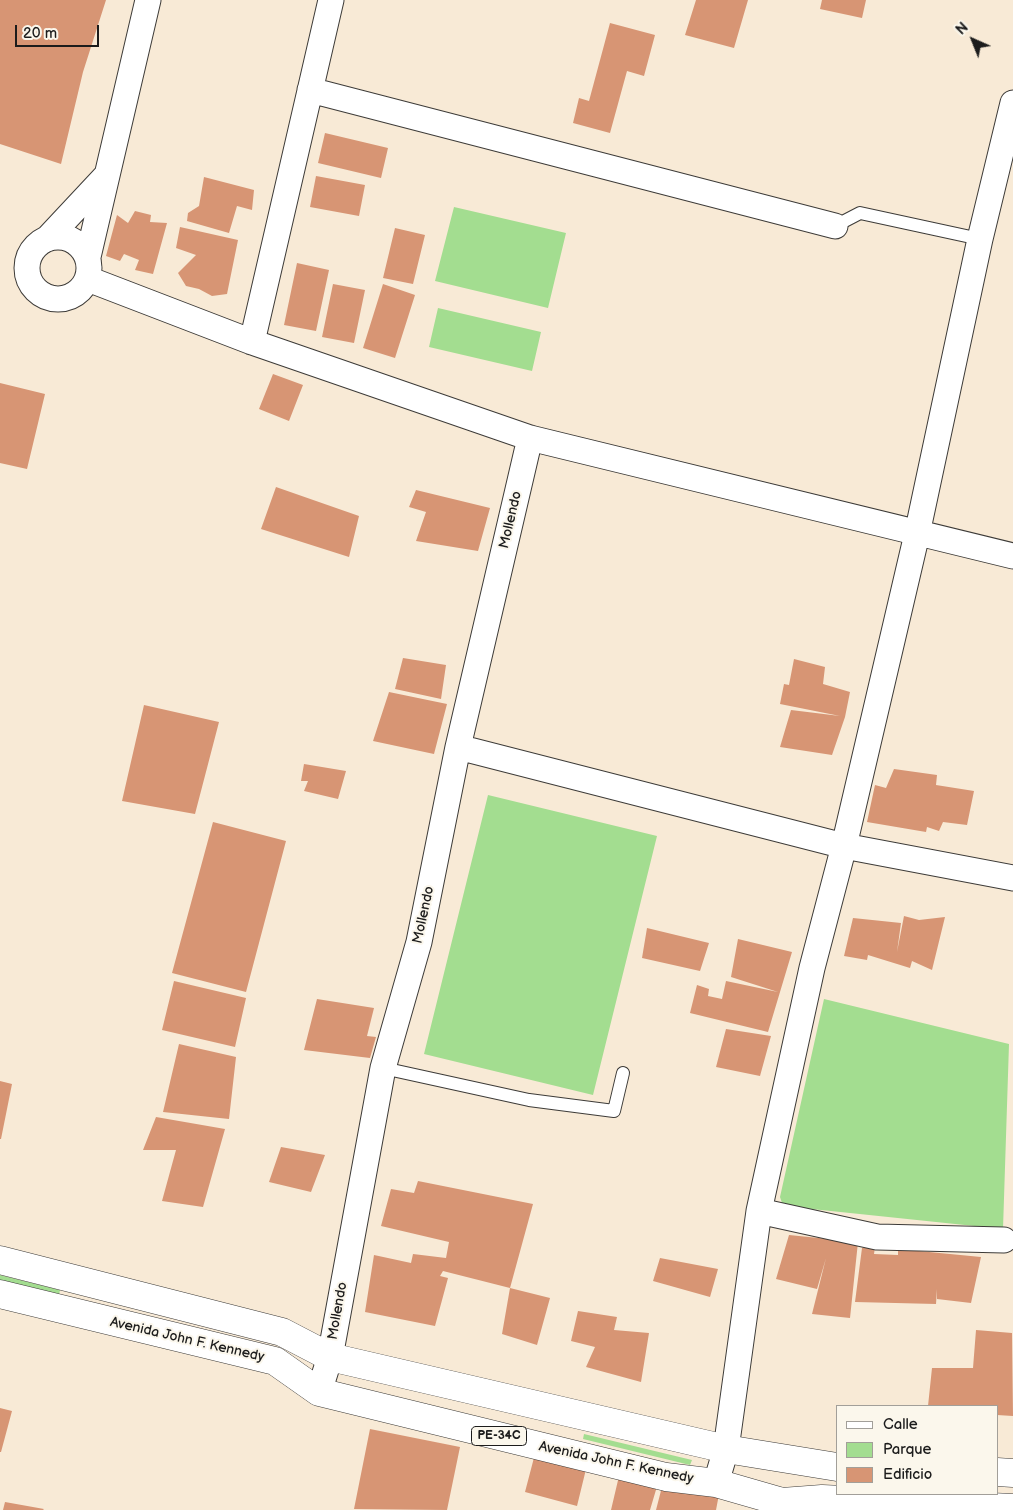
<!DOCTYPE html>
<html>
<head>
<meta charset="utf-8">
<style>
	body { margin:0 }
	#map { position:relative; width:1013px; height:1510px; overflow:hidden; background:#f8ead6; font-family:"Balsamiq Sans",sans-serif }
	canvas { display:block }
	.legend { position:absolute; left:836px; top:1405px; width:162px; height:90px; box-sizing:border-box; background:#fbf7ec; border:1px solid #a29f99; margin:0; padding:6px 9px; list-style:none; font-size:15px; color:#1c1c1c }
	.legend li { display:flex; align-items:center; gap:10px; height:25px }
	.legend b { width:25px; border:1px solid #a29f99 }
	.north { position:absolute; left:948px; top:15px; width:50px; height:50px; -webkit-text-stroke:4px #fbf7ec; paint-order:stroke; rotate:316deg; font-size:14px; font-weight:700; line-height:20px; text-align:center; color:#1c1c1c }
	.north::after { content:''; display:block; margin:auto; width:18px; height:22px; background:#1c1c1c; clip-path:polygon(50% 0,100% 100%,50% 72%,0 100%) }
	.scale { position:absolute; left:15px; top:25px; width:84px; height:22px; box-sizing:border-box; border:2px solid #1c1c1c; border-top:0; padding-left:6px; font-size:15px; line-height:18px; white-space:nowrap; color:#1c1c1c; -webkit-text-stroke:4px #fbf7ec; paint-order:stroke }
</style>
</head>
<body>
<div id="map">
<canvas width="1013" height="1510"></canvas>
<ul class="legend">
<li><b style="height:6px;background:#fff"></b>Calle</li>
<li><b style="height:14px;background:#a3dd90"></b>Parque</li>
<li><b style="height:14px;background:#d79574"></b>Edificio</li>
</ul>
<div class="north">N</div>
<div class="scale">20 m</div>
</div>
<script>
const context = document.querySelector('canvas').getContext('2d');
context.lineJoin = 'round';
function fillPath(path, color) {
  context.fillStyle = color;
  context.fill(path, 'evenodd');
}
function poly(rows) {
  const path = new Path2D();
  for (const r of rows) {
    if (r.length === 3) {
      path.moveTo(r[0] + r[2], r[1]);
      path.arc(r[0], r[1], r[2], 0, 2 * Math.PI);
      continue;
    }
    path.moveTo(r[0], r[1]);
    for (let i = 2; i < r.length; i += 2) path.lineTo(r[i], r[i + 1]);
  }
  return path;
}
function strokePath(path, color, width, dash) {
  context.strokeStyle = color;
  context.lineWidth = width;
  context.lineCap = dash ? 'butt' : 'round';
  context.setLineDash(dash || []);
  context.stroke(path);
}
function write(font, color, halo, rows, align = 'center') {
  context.font = font + ' "Balsamiq Sans",sans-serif';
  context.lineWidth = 4;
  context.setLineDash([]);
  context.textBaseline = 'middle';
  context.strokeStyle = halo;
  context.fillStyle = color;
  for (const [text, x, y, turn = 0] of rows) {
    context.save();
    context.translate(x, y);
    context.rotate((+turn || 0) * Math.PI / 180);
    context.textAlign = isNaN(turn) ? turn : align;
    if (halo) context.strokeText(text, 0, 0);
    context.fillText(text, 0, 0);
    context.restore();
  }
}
fillPath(poly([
	[454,207,566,233,548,308,435,281],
	[438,308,541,332,532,371,429,347],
	[488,795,657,836,593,1095,424,1054],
	[824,999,1009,1044,1003,1229,783,1206,780,1197],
	[0,1275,60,1290,59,1295,0,1280],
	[584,1434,692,1460,690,1465,583,1439]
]), '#a3dd90');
fillPath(poly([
	[0,0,106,0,83,72,61,164,0,144],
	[696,0,748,0,734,48,685,35],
	[822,0,866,0,862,18,820,9],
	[610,23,655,35,644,76,627,71,610,133,573,123,579,98,589,101],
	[325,133,388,148,381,178,318,163],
	[316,176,365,185,359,216,310,207],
	[204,177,254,190,252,210,237,206,229,233,187,221,188,213,199,206],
	[135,211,151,215,150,222,167,223,153,274,135,270,139,260,124,254,120,261,106,256,117,215,128,223],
	[180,227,238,240,227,294,212,296,199,289,186,286,178,273,196,255,176,248],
	[395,228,425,235,413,284,383,278],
	[297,263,329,270,316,331,284,325],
	[333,284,365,290,354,343,322,337],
	[383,284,415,295,395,358,363,348],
	[273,374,303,385,289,421,259,409],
	[0,383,45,394,27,469,0,463],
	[276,487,359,516,349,557,261,529],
	[416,490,490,508,478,551,416,541,426,512,409,507],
	[403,658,446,665,441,699,395,689],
	[794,659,825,667,823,684,850,692,845,717,832,755,780,747,791,710,840,716,780,704,784,684,789,685],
	[389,692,447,704,434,754,373,741],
	[144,705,219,722,195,814,122,801],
	[304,764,346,771,338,799,304,791,308,781,301,781],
	[894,769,937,775,936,785,974,791,967,825,943,822,939,831,927,827,926,832,867,822,875,785,886,788],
	[213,822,286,841,246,992,172,973],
	[904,916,919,920,945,917,932,970,912,961,910,968,868,955,867,960,844,956,853,918,901,923,897,952],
	[647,928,709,943,700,971,642,958],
	[738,939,792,952,768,1032,690,1013,697,985,709,989,708,996,722,999,726,981,778,992,731,977],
	[174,981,246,998,235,1047,162,1030],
	[317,999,374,1008,367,1036,376,1037,370,1058,304,1050],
	[726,1029,771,1036,760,1076,716,1067],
	[179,1044,236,1057,229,1119,163,1112],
	[0,1081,12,1084,1,1139,0,1139],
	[156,1117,225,1129,203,1207,162,1201,176,1150,143,1150],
	[281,1147,325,1155,311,1192,269,1182],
	[418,1181,533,1204,510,1288,550,1298,537,1345,502,1334,510,1288,443,1271,440,1276,448,1278,435,1326,365,1312,374,1255,411,1263,413,1254,446,1258,449,1242,381,1226,391,1189,414,1193],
	[789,1235,858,1242,850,1318,812,1314,826,1258,817,1289,776,1279],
	[875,1247,874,1254,898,1255,898,1249,981,1257,971,1303,937,1299,937,1289,936,1304,855,1302,862,1248],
	[660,1258,718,1269,710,1297,653,1281],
	[578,1311,617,1317,614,1330,649,1333,641,1382,586,1367,595,1347,571,1341],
	[976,1330,1012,1333,1013,1416,997,1415,997,1406,928,1406,932,1368,973,1368],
	[0,1408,12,1411,1,1452,0,1452],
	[370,1429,460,1447,447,1510,354,1509],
	[536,1450,588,1461,577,1506,525,1492],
	[619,1476,658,1483,650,1510,611,1510],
	[664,1479,720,1489,716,1510,656,1510],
	[5,1502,44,1509,43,1510,3,1510]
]), '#d79574');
const lane = poly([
	[835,226,860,213,980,239],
	[383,1068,529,1100,614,1111,623,1073]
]);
const street = poly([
	[310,90,835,226],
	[58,268,31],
	[47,239,105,177],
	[88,257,148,0],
	[88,279,252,342,530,438,1013,556],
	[252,342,331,0],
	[458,747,844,846,1013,878],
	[759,1211,877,1237,1004,1240],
	[319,1392,330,1357,383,1068,419,942,458,747,530,438],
	[716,1483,726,1449,759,1211,812,968,844,846,917,534,980,239,1013,103]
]);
const primary = poly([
	[0,1260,282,1332,330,1357,726,1449,837,1467],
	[0,1294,275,1361,319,1392,666,1477,716,1483,782,1502,822,1499,1013,1508],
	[997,1472,1013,1473]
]);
strokePath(lane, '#3d3b38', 14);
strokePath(street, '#3d3b38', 27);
strokePath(primary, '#3d3b38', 29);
strokePath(lane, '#fff', 12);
strokePath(street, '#fff', 25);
strokePath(primary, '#fff', 28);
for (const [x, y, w] of [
	[499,1436,55]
]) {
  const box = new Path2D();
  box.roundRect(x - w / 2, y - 9.5, w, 19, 4);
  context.fillStyle = '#fbf7ec';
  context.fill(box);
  strokePath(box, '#1c1c1c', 1);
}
write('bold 12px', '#1c1c1c', null, [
	["PE-34C",499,1436]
]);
write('14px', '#1c1c1c', '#fbf7ec', [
	["Mollendo",511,520,-77],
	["Mollendo",424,915,-78],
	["Mollendo",338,1311,-80],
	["Avenida John F. Kennedy",187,1340,13],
	["Avenida John F. Kennedy",616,1463,12]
]);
</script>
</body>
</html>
